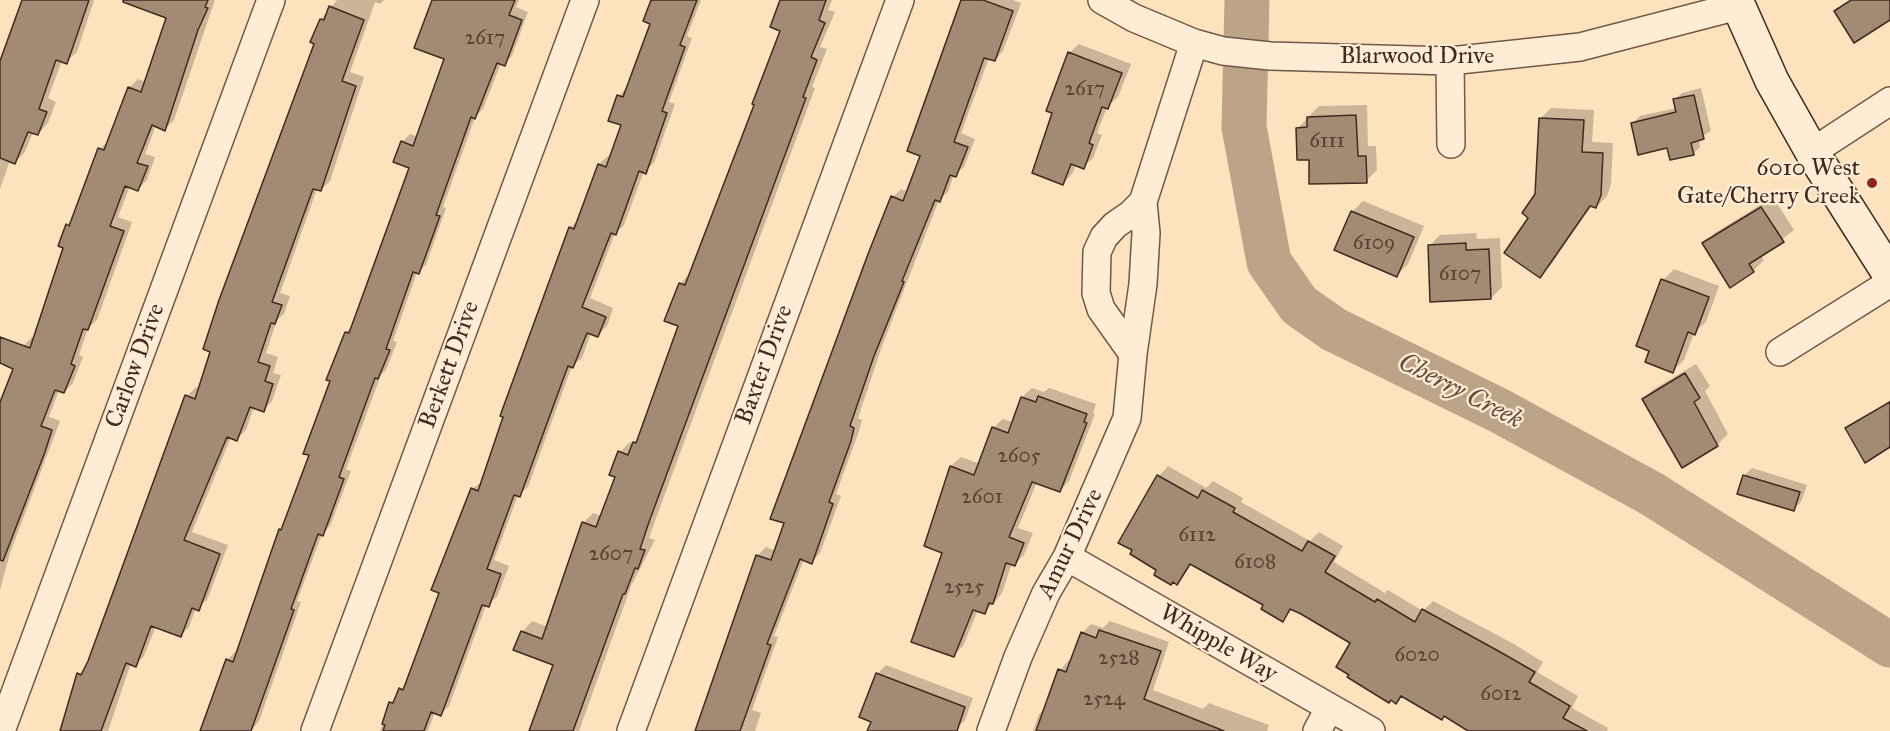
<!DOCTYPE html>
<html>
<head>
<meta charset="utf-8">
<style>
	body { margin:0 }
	canvas { display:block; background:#fde2be }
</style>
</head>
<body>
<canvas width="1890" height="731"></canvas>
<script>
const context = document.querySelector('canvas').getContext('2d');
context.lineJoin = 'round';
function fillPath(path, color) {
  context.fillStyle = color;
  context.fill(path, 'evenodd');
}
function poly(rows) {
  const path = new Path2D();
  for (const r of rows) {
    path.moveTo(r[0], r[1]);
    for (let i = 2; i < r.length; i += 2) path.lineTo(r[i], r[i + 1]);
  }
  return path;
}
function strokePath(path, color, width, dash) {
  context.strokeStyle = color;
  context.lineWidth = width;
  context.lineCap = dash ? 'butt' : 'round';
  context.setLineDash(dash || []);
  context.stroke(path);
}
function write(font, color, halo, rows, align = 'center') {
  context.font = font + ' "IM FELL Great Primer",serif';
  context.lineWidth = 4.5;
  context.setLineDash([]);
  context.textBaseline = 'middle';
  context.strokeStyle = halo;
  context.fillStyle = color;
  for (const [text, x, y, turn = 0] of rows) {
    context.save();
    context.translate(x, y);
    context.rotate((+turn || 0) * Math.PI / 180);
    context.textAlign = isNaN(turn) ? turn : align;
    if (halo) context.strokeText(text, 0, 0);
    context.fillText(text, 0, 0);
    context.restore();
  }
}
fillPath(poly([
	[22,0,94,0,77,52,66,62,62,61,48,98,56,102,48,123,38,134,33,132,25,152,15,162,10,160,0,189,0,87],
	[161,0,215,0,174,120,165,129,156,125,145,154,155,157,147,180,138,189,130,186,118,217,132,222,97,320,88,328,79,355,83,357,73,383,64,392,59,390,49,417,60,421,10,553,0,590,0,429,23,346,32,337,34,338,64,247,67,225,73,219,100,149,109,140,129,88,138,79,146,82,168,17],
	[337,0,384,0,380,4,375,2,350,72,364,77,330,181,321,190,317,189,280,293,290,296,284,314,277,320,266,353,278,357,273,373,281,375,272,401,264,410,254,407,246,430,237,439,231,437,192,532,228,545,207,600,196,608,189,627,181,635,156,626,144,656,135,665,131,663,108,731,61,731,79,674,87,666,187,396,196,387,199,389,315,43,321,19],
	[468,0,519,0,516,7,528,12,512,56,504,64,501,63,483,109,475,117,443,207,446,208,426,265,417,272,393,341,397,342,386,370,381,375,346,469,351,471,330,526,322,534,297,601,301,602,259,721,251,731,201,731,227,660,235,652,238,653,280,530,284,526,311,455,346,332,354,325,410,167,402,142,410,134,418,137],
	[652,0,701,0,687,36,692,38,669,102,675,104,654,163,644,171,624,225,615,233,590,298,613,308,607,326,598,335,591,333,582,358,572,366,528,487,518,495,494,560,509,566,497,597,486,605,449,706,441,714,435,712,428,731,380,731,391,703,408,681,441,592,472,489,483,481,570,228,579,219,599,164,608,156,611,157,622,124,619,96,627,87,652,23],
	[782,0,832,0,828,10,835,12,820,47,827,49,812,87,815,88,659,510,649,538,655,540,631,586,579,731,530,731,555,664,522,632,532,621,548,627,583,523,593,513,602,516,617,476,620,452,630,442,634,443,639,438,680,325,680,284,691,272,782,30],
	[963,0,1013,0,1021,3,1003,51,995,60,989,58,961,133,975,139,964,167,954,174,948,192,939,200,882,346,858,418,862,420,859,431,836,494,841,496,820,553,812,562,804,559,774,636,778,637,752,710,761,713,755,731,703,731,734,618,758,555,766,547,776,551,893,197,901,189,908,192,922,156],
	[1079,44,1131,64,1118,97,1107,107,1097,133,1102,135,1093,158,1083,167,1076,165,1072,174,1063,183,1053,112,1069,53],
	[1701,88,1711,131,1699,139,1700,147,1693,154,1668,146,1632,124,1640,116,1676,108,1674,100,1682,93],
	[1367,105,1368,146,1376,146,1377,170,1366,181,1310,159,1298,128,1319,106],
	[1551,108,1594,110,1592,142,1613,143,1611,184,1607,196,1596,207,1592,205,1550,266,1539,276,1530,217,1536,195,1540,119],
	[1773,197,1794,230,1761,255,1764,260,1753,271,1704,244,1715,233],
	[1363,201,1424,226,1408,264,1397,275,1352,212],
	[1476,233,1477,239,1500,238,1502,287,1491,298,1429,246,1440,235],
	[1674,269,1719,286,1706,322,1694,333,1684,360,1673,371,1663,280],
	[1696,364,1710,386,1705,391,1728,434,1717,445,1643,399,1654,389],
	[1032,388,1044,392,1049,388,1096,404,1093,413,1095,414,1069,481,1060,491,1037,482,1018,528,1033,533,1024,555,1015,564,1012,563,1002,593,994,603,984,612,978,610,963,646,954,655,943,552,926,545,951,466,961,457,980,464,993,428,1003,419,1013,422,1022,397],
	[1890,400,1890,448,1866,461,1847,429],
	[1168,466,1206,488,1213,481,1243,498,1241,502,1310,541,1319,532,1343,546,1334,562,1385,593,1388,590,1423,611,1433,601,1512,643,1543,662,1537,672,1578,696,1572,708,1608,728,1607,731,1471,731,1445,715,1403,696,1396,702,1352,642,1293,609,1283,620,1265,605,1192,564,1177,583,1120,542,1159,476],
	[1752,468,1807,485,1801,502,1794,509,1744,476],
	[1110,621,1169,642,1153,690,1203,709,1209,703,1269,725,1267,731,1033,731,1039,714,1047,706,1060,670,1069,660,1072,662,1082,633,1091,624,1103,628],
	[886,665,973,698,965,720,956,729,943,731,869,731,872,721,877,674]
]), '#0003');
strokePath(poly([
	[1247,0,1244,127,1269,262,1299,305,1333,329,1500,411,1652,494,1890,645]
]), '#bda388', 45);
const building = poly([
	[22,0,89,0,67,64,56,60,39,109,47,112,38,135,28,132,15,164,0,158,0,61,22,0],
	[123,0,208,0,205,7,208,8,198,30,165,131,152,125,137,163,148,166,138,191,125,186,110,226,124,231,88,330,83,329,71,364,75,366,64,393,55,390,41,426,52,430,45,452,3,561,0,560,0,402,13,369,0,363,0,337,30,348,63,248,58,246,66,224,69,226,98,148,104,150,128,87,141,92,166,18,123,2,123,0],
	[432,0,515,0,509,15,522,20,505,66,497,63,475,119,471,117,436,215,440,216,419,274,413,272,386,349,390,350,378,379,375,378,339,477,344,479,323,536,318,534,291,609,294,610,251,731,200,731,226,659,233,662,279,529,281,530,309,455,303,454,330,381,326,380,345,332,349,333,409,168,393,162,401,141,413,146,444,59,414,48,432,0],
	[651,0,697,0,680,45,685,47,662,111,667,113,646,174,639,171,616,235,611,233,582,307,606,317,598,337,587,333,573,368,568,366,520,497,514,495,487,569,501,574,489,607,482,605,441,716,431,712,424,731,383,731,385,725,382,724,389,702,393,703,399,688,403,690,439,593,431,590,471,488,478,491,503,417,500,416,569,227,574,229,598,164,606,167,621,125,608,121,617,95,623,97,650,24,643,21,651,0],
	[780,0,826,0,819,20,825,23,811,57,817,60,803,97,806,98,649,522,640,549,645,550,638,569,635,568,625,594,623,594,573,731,529,731,553,665,513,650,521,631,542,639,582,522,596,527,615,477,609,475,618,451,628,455,633,442,636,443,678,326,664,321,679,283,685,285,754,105,752,104,780,31,770,27,780,0],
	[961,0,983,0,1013,11,995,61,984,58,954,142,968,147,956,177,950,175,940,202,935,200,902,281,904,282,874,356,850,426,854,428,851,441,829,502,833,504,812,564,800,559,767,644,771,645,740,731,695,731,756,555,771,560,784,523,770,519,868,254,891,196,903,201,920,156,907,151,961,0],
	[1851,0,1890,0,1890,20,1854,43,1834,11,1851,0],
	[329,6,364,20,342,81,356,86,321,191,313,189,272,302,282,305,275,324,271,323,258,362,270,366,265,381,273,384,264,412,250,407,237,441,227,437,184,540,220,554,199,611,192,608,181,637,151,626,136,667,126,663,101,731,60,731,77,673,81,675,88,661,185,395,195,399,210,352,203,349,219,300,314,44,310,42,320,19,324,20,329,6],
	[1068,52,1122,73,1108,109,1102,107,1089,143,1093,145,1084,169,1071,164,1063,185,1032,173,1052,113,1046,111,1068,52],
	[1694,95,1704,139,1691,143,1694,155,1670,160,1667,148,1638,155,1631,123,1676,112,1673,99,1694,95],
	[1356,115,1358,156,1366,156,1367,183,1309,184,1309,160,1297,160,1296,128,1307,127,1307,117,1356,115],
	[1539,118,1584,120,1582,152,1603,153,1601,195,1596,208,1590,206,1540,278,1504,253,1528,218,1522,213,1535,194,1539,118],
	[1761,207,1784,242,1749,264,1754,272,1730,288,1702,243,1761,207],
	[1351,211,1414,237,1397,277,1334,250,1351,211],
	[1466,243,1466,250,1489,249,1491,299,1430,302,1428,245,1466,243],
	[1661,279,1709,297,1695,335,1688,332,1673,373,1645,362,1649,351,1636,346,1661,279],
	[1685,373,1700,398,1694,402,1718,446,1682,468,1642,399,1685,373],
	[1038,396,1087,414,1084,422,1087,423,1060,492,1032,482,1009,537,1024,543,1015,566,1006,563,993,604,989,603,985,614,973,610,954,657,911,642,942,553,924,546,950,466,974,475,992,427,1008,433,1021,397,1036,402,1038,396],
	[1890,402,1890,447,1865,463,1845,428,1890,402],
	[1157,475,1198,498,1202,490,1235,508,1233,512,1302,551,1308,541,1335,556,1325,572,1375,602,1377,599,1415,622,1422,609,1502,653,1535,672,1529,682,1570,706,1563,718,1587,731,1468,731,1444,716,1442,720,1401,696,1396,704,1391,700,1389,703,1347,677,1349,675,1336,667,1350,643,1301,614,1290,609,1283,622,1261,609,1263,605,1190,564,1177,585,1173,582,1171,585,1154,575,1156,570,1130,554,1132,550,1118,543,1157,475],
	[1743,475,1800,492,1794,511,1737,494,1743,475],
	[1099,630,1161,651,1144,699,1224,731,1036,731,1058,669,1066,672,1081,632,1096,638,1099,630],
	[876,673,965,707,957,731,867,731,871,722,859,717,876,673]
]);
fillPath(building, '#a38a72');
strokePath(building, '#422a20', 1.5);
const street = poly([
	[1102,0,1134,18,1194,43,1223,51,1270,56,1450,61,1580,47,1738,6],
	[1450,61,1451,144],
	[1812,152,1890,101],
	[1780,352,1890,283],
	[1133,354,1101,309,1096,293,1097,252,1104,237,1115,225,1131,214,1143,202],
	[1067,557,1371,731],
	[1,731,271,0],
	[315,731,585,0],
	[631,731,900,0],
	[991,731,1018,657,1046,593,1067,557,1127,418,1133,354,1143,284,1146,233,1143,202,1194,43],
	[1317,731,1329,709]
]);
const secondary = poly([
	[1736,0,1772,81,1812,152,1890,275]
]);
strokePath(street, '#715848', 30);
strokePath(secondary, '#422a20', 36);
strokePath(street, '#feecd5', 27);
strokePath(secondary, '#feecd5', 33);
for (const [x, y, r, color] of [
	[1872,183,6,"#8f2418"]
]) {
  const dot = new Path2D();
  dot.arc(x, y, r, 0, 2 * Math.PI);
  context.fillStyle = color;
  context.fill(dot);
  strokePath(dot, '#feecd5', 2);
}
write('21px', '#5a4234', null, [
	["2617",485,39],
	["2617",1085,90],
	["6111",1327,142],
	["6109",1374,244],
	["6107",1460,275],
	["2605",1019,457],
	["2601",982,498],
	["6112",1197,536],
	["2607",611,555],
	["6108",1255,563],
	["2525",964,588],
	["6020",1417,656],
	["2528",1119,659],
	["6012",1501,695],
	["2524",1104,700]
]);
write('24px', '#422a20', '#feecd5', [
	["Blarwood Drive",1417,57],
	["Berkett Drive",450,365,-70],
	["Baxter Drive",765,365,-70],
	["Carlow Drive",136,366,-70],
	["Amur Drive",1071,544,-64],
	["Whipple Way",1218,644,30]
]);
write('24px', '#422a20', '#feecd5', [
	["6010 West",1860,169],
	["Gate/Cherry Creek",1860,197]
], 'right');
write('italic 26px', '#674e3f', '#feecd5', [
	["Cherry Creek",1460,392,27]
]);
</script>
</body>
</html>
